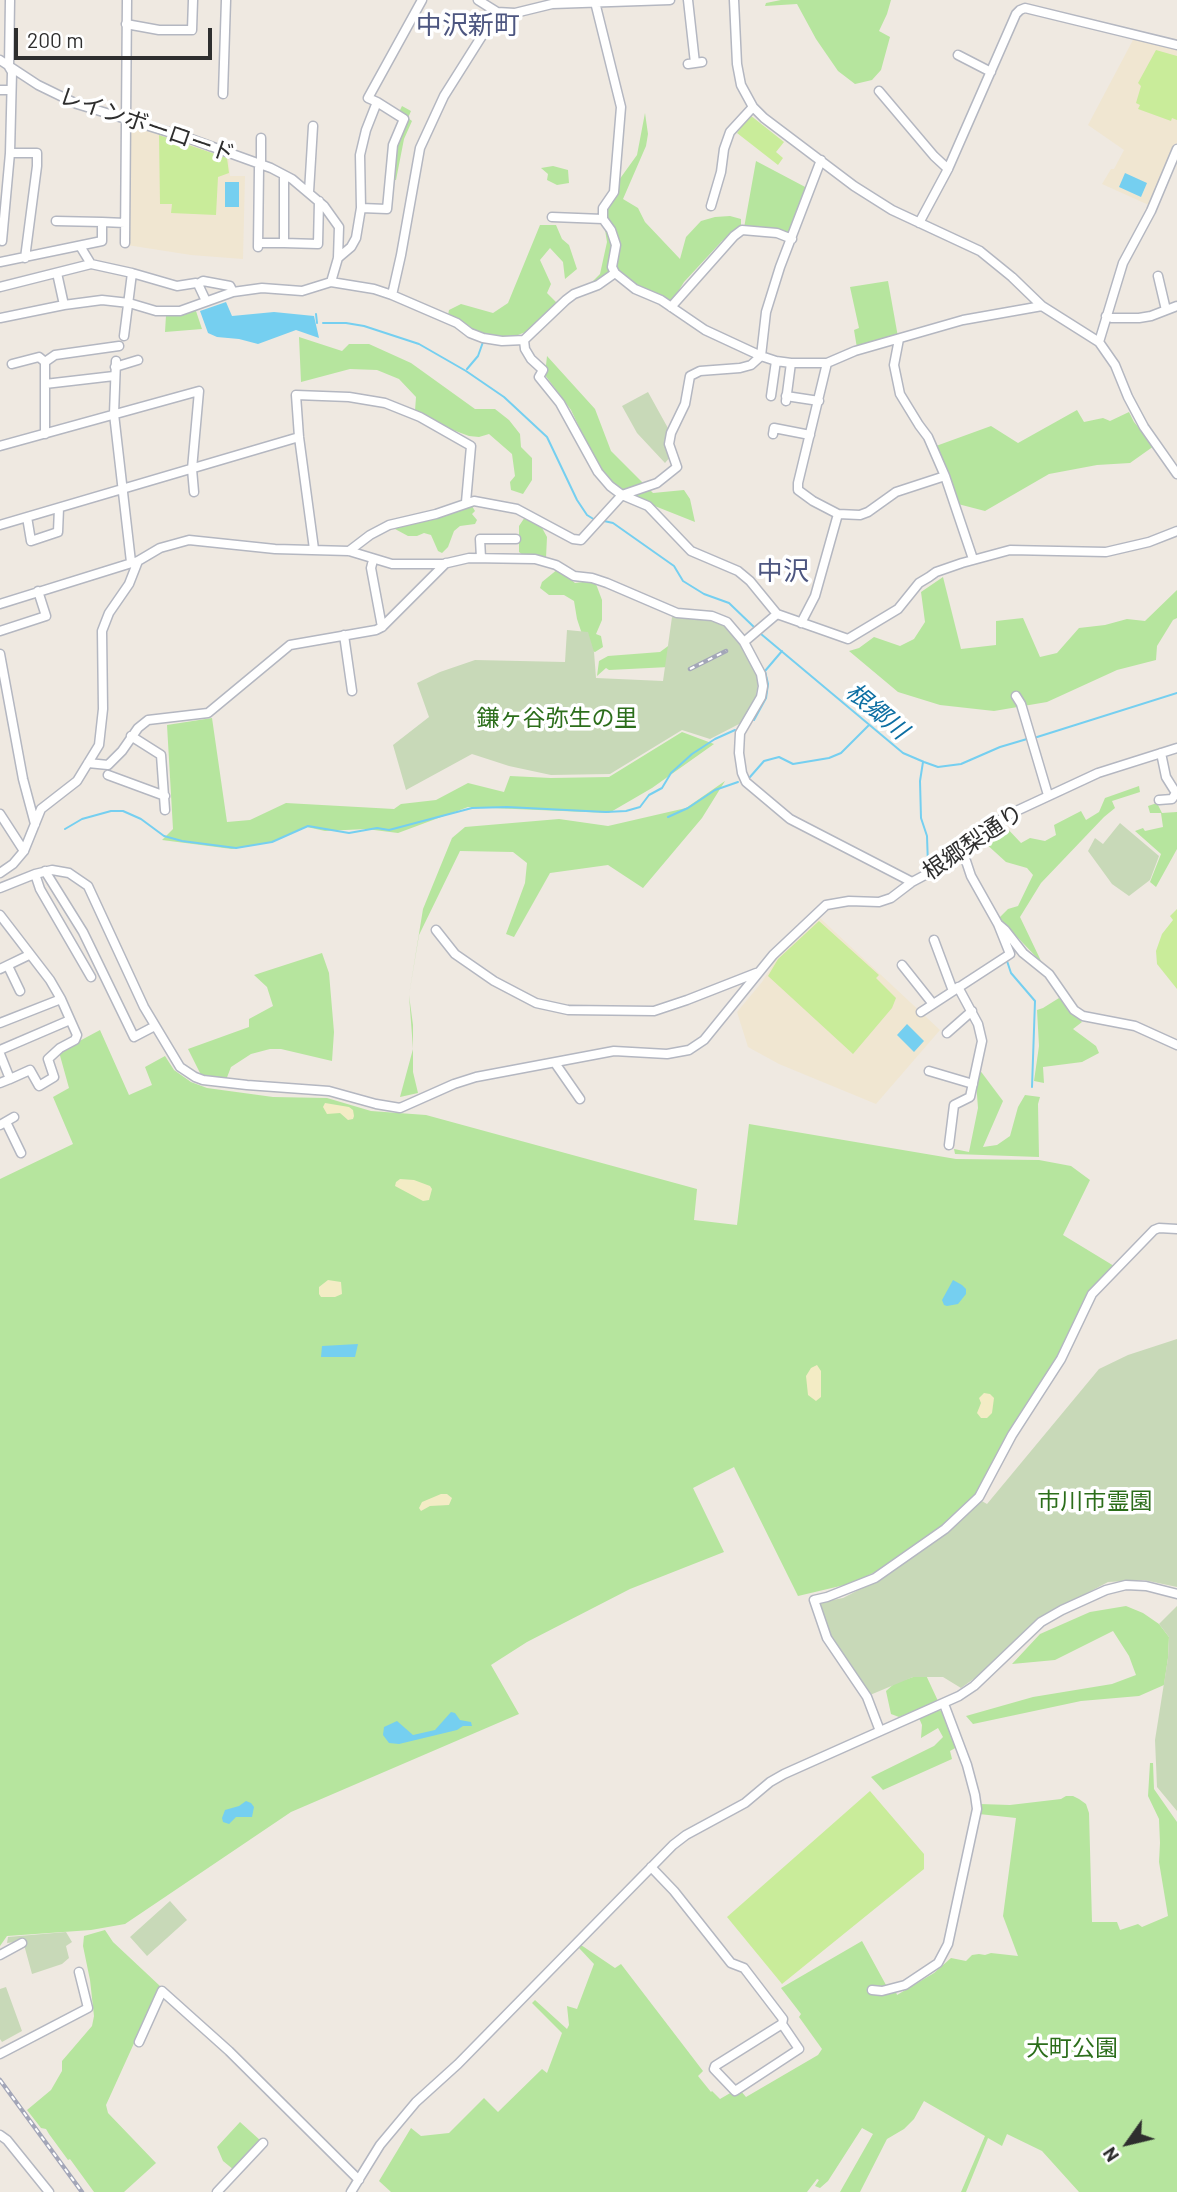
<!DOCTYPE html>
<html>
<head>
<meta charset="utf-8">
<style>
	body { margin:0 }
	#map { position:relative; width:1177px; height:2192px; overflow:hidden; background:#efe9e1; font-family:Barlow,sans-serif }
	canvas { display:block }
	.north { position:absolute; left:1093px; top:2108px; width:70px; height:70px; -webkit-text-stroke:5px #fff; paint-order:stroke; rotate:236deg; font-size:19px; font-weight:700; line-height:28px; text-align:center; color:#2e2e2e }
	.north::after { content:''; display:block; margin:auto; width:24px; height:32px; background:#2e2e2e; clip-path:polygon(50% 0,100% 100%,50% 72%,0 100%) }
	.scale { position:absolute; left:14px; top:28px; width:198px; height:32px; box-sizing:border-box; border:4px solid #2e2e2e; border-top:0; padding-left:9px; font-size:21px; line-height:24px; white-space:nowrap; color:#2e2e2e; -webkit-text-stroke:5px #fff; paint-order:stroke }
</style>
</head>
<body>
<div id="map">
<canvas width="1177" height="2192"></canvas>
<div class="north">N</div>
<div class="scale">200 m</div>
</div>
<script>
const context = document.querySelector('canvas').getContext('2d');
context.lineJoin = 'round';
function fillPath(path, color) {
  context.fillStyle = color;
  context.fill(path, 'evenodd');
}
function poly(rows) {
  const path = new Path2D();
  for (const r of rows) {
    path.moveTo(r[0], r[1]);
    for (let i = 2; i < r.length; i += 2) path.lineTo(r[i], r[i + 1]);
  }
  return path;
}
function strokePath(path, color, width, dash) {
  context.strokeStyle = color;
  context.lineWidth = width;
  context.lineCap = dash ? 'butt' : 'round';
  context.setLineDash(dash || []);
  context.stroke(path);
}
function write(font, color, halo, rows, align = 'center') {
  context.font = font + ' Barlow,"Noto Sans JP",sans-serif';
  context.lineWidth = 7;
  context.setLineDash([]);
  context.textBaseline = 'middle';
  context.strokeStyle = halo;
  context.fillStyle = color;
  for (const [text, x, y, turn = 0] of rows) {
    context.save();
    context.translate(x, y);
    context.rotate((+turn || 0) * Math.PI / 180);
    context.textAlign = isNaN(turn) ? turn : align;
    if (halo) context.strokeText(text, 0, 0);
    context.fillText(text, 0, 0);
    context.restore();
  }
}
fillPath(poly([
	[1134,38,1177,48,1177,142,1151,206,1102,184,1111,169,1114,169,1124,150,1088,125],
	[131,123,229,157,230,176,245,176,243,259,191,255,127,245,129,126],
	[820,918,940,1030,876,1104,779,1064,748,1047,737,1012,762,982,777,958]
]), '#f0e6d1');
fillPath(poly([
	[781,0,891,0,887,14,879,31,890,37,881,70,872,80,855,84,838,71,816,39,797,4,765,6,766,3],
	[402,106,411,111,408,118,412,121,404,139,396,180,394,180,394,147,400,132,399,112],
	[645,113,648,134,646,146,623,199,638,208,645,222,680,259,686,237,701,221,715,217,730,216,741,219,741,229,722,241,684,282,671,303,632,285,616,272,588,286,600,274,607,242,601,205,637,155],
	[756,161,809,189,792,236,744,228],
	[553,166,568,170,569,183,557,185,547,180,548,174,541,168],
	[540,225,556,225,562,239,569,245,577,269,565,279,563,262,550,248,540,260,551,284,547,293,557,303,528,331,518,335,505,338,483,336,455,328,447,320,449,310,461,304,493,313,508,303],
	[888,281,898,337,857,348,854,330,859,328,850,287],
	[196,311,202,329,165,332,166,315],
	[299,337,342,351,349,344,369,344,411,363,475,409,495,409,509,420,520,434,521,447,532,458,532,480,523,494,511,490,510,482,515,476,512,454,489,434,479,437,469,436,442,426,415,411,416,397,399,379,377,370,350,369,301,382],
	[547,356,595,409,611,451,653,493,684,490,690,499,695,522,622,493,600,471,571,410,545,375],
	[1077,410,1084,422,1103,418,1110,421,1129,412,1134,422,1154,446,1130,463,1097,465,1049,474,985,511,958,504,936,446,991,426,1018,443],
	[472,506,475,511,472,514,477,520,475,524,460,526,454,531,448,547,442,553,438,551,431,535,424,533,417,536,408,536,395,529,394,525,417,520,426,521,431,517],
	[525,517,541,526,547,537,546,558,524,556,519,552,519,526],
	[558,569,575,583,590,581,596,584,602,600,602,620,596,634,601,636,603,647,595,652,587,649,577,619,574,601,564,595,549,595,540,588,542,582],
	[943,577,961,649,996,645,996,621,1023,618,1040,657,1057,653,1079,628,1105,625,1127,619,1145,621,1177,590,1177,618,1173,620,1157,646,1156,660,1117,670,1047,702,994,711,940,705,898,692,849,651,859,648,874,637,900,646,914,639,925,622,921,592],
	[679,638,669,667,609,670,606,668,597,676,599,661,608,656,660,652],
	[212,718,227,822,250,820,286,803,394,809,401,804,436,800,468,783,504,792,510,776,551,778,609,777,682,732,714,744,652,788,609,813,468,807,398,833,366,829,325,831,307,827,272,842,232,849,162,840,173,829,167,725],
	[725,781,702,818,643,888,608,865,550,873,514,937,506,934,525,883,527,863,513,852,460,851,419,935,409,995,413,1025,413,1072,418,1093,400,1097,413,1049,409,995,423,909,452,838,465,827,559,819,608,826,686,808],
	[1139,786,1140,792,1112,801,1115,808,1104,817,1041,883,1020,917,1042,963,999,918,1008,909,1018,906,1033,875,1027,868,1006,862,984,842,1004,825,1021,843,1030,838,1045,841,1056,835,1054,825,1081,811,1086,820,1099,812,1105,798],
	[1157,803,1162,813,1177,812,1177,849,1156,887,1150,882,1161,854,1135,831,1143,828,1145,831,1163,827,1161,813,1150,813,1148,806],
	[322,953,329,973,334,1032,332,1061,281,1049,270,1049,251,1054,231,1067,226,1080,202,1077,188,1049,249,1027,249,1019,273,1006,267,987,254,975],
	[1059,998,1082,1022,1073,1029,1096,1046,1099,1053,1082,1062,1043,1067,1044,1083,1034,1081,1039,1046,1037,1010,1043,1008],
	[100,1030,129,1095,152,1085,145,1067,165,1056,174,1070,191,1082,207,1088,273,1097,327,1098,371,1111,426,1115,697,1189,694,1220,737,1225,749,1124,956,1159,1039,1160,1071,1166,1090,1180,1063,1235,1114,1266,1088,1291,1057,1359,977,1495,954,1517,885,1567,853,1583,798,1596,734,1467,693,1488,724,1552,630,1589,527,1642,491,1665,519,1714,291,1812,125,1924,91,1930,7,1936,0,1946,0,1179,73,1144,53,1097,69,1088,59,1052],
	[979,1069,1003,1101,983,1147,997,1145,1010,1136,1018,1107,1025,1095,1040,1097,1038,1104,1039,1157,955,1154,954,1149,969,1152,978,1108,976,1082],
	[1126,1606,1143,1613,1159,1624,1169,1637,1168,1658,1164,1685,1139,1696,1081,1701,973,1724,966,1716,1033,1697,1112,1684,1136,1675,1129,1656,1113,1631,1055,1660,1012,1664,1040,1634,1090,1612],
	[925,1673,938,1701,899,1717,891,1714,886,1691,895,1683],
	[939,1710,943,1712,957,1747,950,1751,952,1759,883,1790,871,1777,934,1746,943,1737,938,1728,921,1738,922,1725,919,1718],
	[1150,1763,1153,1763,1154,1789,1177,1822,1177,2192,1079,2192,1042,2151,1007,2134,1002,2146,988,2138,966,2192,961,2192,985,2136,924,2101,914,2119,904,2129,887,2139,860,2192,840,2192,873,2134,862,2128,828,2181,820,2188,815,2186,819,2180,817,2179,807,2192,391,2192,379,2181,411,2128,421,2136,449,2133,484,2098,498,2112,542,2069,547,2073,562,2033,532,2003,535,2000,567,2029,569,2025,567,2006,577,2009,594,1964,579,1948,581,1945,615,1968,621,1964,703,2071,698,2076,711,2092,712,2091,720,2099,732,2092,740,2090,746,2097,818,2055,822,2049,799,2017,801,2014,781,1988,862,1941,886,1985,894,1986,897,1995,934,1973,951,1958,966,1961,972,1955,979,1954,985,1955,991,1953,1018,1956,1003,1916,1016,1818,979,1814,980,1804,1010,1805,1061,1799,1066,1796,1073,1796,1079,1799,1086,1804,1089,1813,1092,1922,1117,1922,1120,1930,1138,1924,1142,1927,1168,1916,1159,1862,1160,1843,1159,1819,1148,1796],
	[105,1930,113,1942,160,1986,106,2105,108,2113,156,2163,124,2192,94,2192,70,2159,68,2160,49,2134,46,2129,41,2128,27,2110,51,2090,62,2071,62,2061,92,2026,94,2016,90,1980,83,1946,84,1936],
	[240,2122,261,2141,234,2170,223,2161,217,2147]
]), '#b6e59e');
fillPath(poly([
	[325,1103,349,1107,353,1110,354,1116,353,1119,348,1120,340,1113,327,1114,323,1107],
	[400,1179,414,1180,430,1186,432,1189,429,1200,423,1201,395,1186,396,1182],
	[328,1280,341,1282,342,1294,335,1297,321,1297,319,1294,319,1287],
	[817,1365,821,1371,821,1397,816,1401,808,1395,806,1376,811,1368],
	[984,1393,990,1394,994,1398,992,1413,987,1418,981,1418,977,1413,981,1403,979,1398],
	[441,1494,447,1494,452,1498,449,1505,430,1506,421,1511,419,1508,422,1502]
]), '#f3ecc5');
fillPath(poly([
	[648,392,669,430,671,456,665,463,637,433,622,406],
	[672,617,715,620,727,625,741,640,759,678,755,701,741,723,710,739,682,730,610,774,551,775,509,766,472,754,406,790,393,745,429,717,417,683,440,672,475,660,565,662,567,630,588,632,594,652,596,678,663,681],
	[1120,823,1159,856,1150,880,1129,896,1112,884,1088,851,1095,838,1103,844],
	[1177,1339,1177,1587,1144,1580,1108,1582,1042,1617,979,1675,961,1688,943,1677,913,1677,870,1695,834,1643,818,1603,843,1598,880,1579,980,1500,987,1504,1099,1369,1128,1355],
	[1177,1606,1177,1811,1157,1787,1155,1740,1168,1658,1169,1637,1159,1624],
	[170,1901,187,1920,147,1956,130,1937],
	[66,1932,72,1942,66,1946,69,1958,62,1964,32,1974,23,1941,7,1943,8,1937],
	[6,1987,22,2031,2,2042,0,2039,0,1989]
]), '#c8d9b8');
fillPath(poly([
	[1156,50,1177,56,1177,120,1172,118,1171,121,1138,109,1140,105,1136,103,1141,86,1138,83],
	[750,115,784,142,776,152,783,158,778,165,737,133],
	[159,135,227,158,229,173,218,177,216,215,171,213,172,204,160,204],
	[1177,909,1177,989,1157,964,1156,951,1162,934,1173,920,1170,916],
	[819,921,879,975,876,978,896,998,892,1008,853,1054,768,976,778,959],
	[870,1791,924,1854,924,1869,782,1984,727,1917]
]), '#c9ec9a');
fillPath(poly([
	[1125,173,1147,183,1141,197,1119,187],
	[225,182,239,182,239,207,225,207],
	[226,302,232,316,274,312,314,316,319,338,296,330,258,344,239,339,217,337,208,333,200,311],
	[907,1024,924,1041,914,1052,897,1035],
	[953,1280,962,1285,966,1289,966,1294,958,1304,947,1306,944,1305,942,1300],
	[358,1344,355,1357,321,1357,322,1346],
	[451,1712,455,1713,460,1720,471,1722,472,1726,463,1726,457,1730,399,1744,389,1743,383,1735,384,1727,397,1721,413,1735,435,1730],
	[246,1801,251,1803,254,1807,252,1817,236,1817,229,1824,223,1822,222,1818,225,1810,239,1806]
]), '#75cff0');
strokePath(poly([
	[316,314,317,323],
	[323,323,346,323,364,326,419,344,466,371,504,397,547,437,577,500,587,515,595,520],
	[467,369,478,356,483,342,498,344],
	[604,521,613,523,674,566,683,581,704,594,729,603,755,628],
	[761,634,903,753,924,762,938,767,961,764,1000,747,1027,739],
	[754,720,766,698,768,684,765,671,782,651],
	[1034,738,1177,693],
	[923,762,920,781,921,818,927,836,928,865],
	[750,777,764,761,779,757,793,764,829,758,841,753,869,725],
	[668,817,688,808,715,790,738,782],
	[65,829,82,819,111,811,123,811,141,819,164,836,182,841,236,848,272,842,308,826,349,833,377,828,389,830,472,808,507,807,606,812,626,811,640,807,649,795,662,788,671,773,692,754,715,739,735,730],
	[1007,961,1011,973,1035,1001,1032,1087]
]), '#75cff0', 2);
const minor = poly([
	[478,0,497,12,515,13,552,4,670,0],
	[688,0,695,63],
	[734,0,737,64,741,85,753,107,764,118,854,186,892,210,980,251,1012,277,1042,306,1099,342,1115,365,1128,397,1144,427,1177,474],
	[595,2,621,107,614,192,603,208,603,219,611,230,616,245,612,267,615,273,635,289,661,300,705,330,761,356,776,361,791,363,827,363,855,351,963,320,1042,306],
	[126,24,159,30,192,30,193,0],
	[958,55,991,72],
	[0,60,38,85,77,104,188,138,271,168,292,179,324,206,339,227,338,258,331,282],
	[688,64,702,62],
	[0,90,11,90],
	[879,91,934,156,948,169],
	[223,94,226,0],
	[10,153,37,153,37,166,25,258],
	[284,175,284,243,318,244,319,201],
	[309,192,313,126],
	[711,206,721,172,724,149,730,132,753,107],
	[361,208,387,209,393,145,404,119,377,102],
	[552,217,603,219],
	[56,221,102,222],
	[919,223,948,169,1016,14,1020,10,1025,8,1177,45],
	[2,241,10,153,12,72,9,67,10,0],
	[125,243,127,0],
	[258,243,284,243],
	[80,246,91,264],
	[258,247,259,168,261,162,261,138],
	[338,258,351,247,356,238,361,208,360,155,366,130,377,102,368,98,422,0],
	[0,262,102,241,102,222,125,223],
	[57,273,64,305],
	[1158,276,1166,310],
	[198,284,203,281,230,286,233,292],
	[0,287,91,264,132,273,177,286,196,283,198,284,206,301],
	[392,295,401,255,420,148,444,96,497,12],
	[671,307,734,236,742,230,777,233,792,239],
	[1106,316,1112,318,1139,318,1151,316,1177,306],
	[0,318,64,305,102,300,129,303,156,311,180,311,233,292,262,288,302,291,331,282,374,289,392,295,457,323,470,333,483,338,502,341,524,340,525,349,531,359,543,370,539,377,560,403,598,472,610,486,622,495,648,506,691,551,738,571,750,581,777,614,848,639,898,609,919,583,929,577,936,572,962,563,1010,550,1106,552,1149,542,1177,531],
	[124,336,132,273],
	[899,339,894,365,900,394,919,425,928,437,945,476,973,559],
	[524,340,566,300,574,294,598,285,615,273],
	[1099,342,1123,263,1151,211,1177,149],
	[116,361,114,414,131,562],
	[45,362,55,355,119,346],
	[827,363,798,483,798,490,813,501,838,514,860,515,868,512,896,492,945,476],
	[12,364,39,357,45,362],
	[115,367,138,360],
	[45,384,114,376],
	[771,396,776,361],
	[786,396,819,401],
	[786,401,791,363],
	[45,434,45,362],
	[773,434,774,428,810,435],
	[0,446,199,391,192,469,194,492],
	[27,517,31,541,58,532,59,508],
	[0,525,299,437],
	[314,549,299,437,296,395,349,397,385,403,420,417,471,446,466,502],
	[349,551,370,535,389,525,436,514,474,501,517,509,573,539,581,540,622,495,657,483,677,467,669,444,671,433,685,404,690,376,700,371,740,368,751,365,761,356,766,312,780,267,821,160],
	[481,558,480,539,516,539],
	[373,560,371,568,382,627],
	[0,604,138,561,160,548,189,540,275,549,349,551,392,564,443,564,469,558,535,559,556,565,574,576,592,578,607,583,677,613,712,616,727,622,744,642,761,674,763,686,761,697,740,733,739,753,742,773,746,782,790,819,912,882],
	[801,623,815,596,838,514],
	[0,631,46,616,38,591],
	[344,635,352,691],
	[744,642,777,614],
	[0,654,23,779,35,824],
	[1016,696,1021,704,1048,795],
	[131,736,161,755,165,810],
	[88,763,108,765,122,751,138,728,148,720,208,713,290,645,376,630,382,627,446,563],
	[108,775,165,796],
	[1159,800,1172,799,1176,793,1166,777,1161,753],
	[0,814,24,851],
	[45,871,83,932,134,1037,155,1026],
	[0,873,13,864,24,851,41,809,77,781,99,745,103,709,102,631,109,613,129,584,138,561],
	[35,874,40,889,91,977],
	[0,888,35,874,52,870,69,873,88,886,144,1007,180,1067,195,1077,203,1080,247,1085,329,1091,376,1104,400,1108,454,1084,476,1077,614,1051,667,1054,689,1050,704,1040,773,955,826,905,849,901,879,902,891,898,912,882,957,858,998,821,1012,813,1098,773,1177,748],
	[0,915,50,980,61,999,77,1035,75,1040,60,1048,48,1059,54,1077,39,1086,30,1070,10,1079],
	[998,924,1005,930,1023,953,1049,974,1074,1010,1083,1016,1135,1026,1177,1045],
	[436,930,455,954,494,981,536,1003,568,1010,654,1011,687,1000,756,973],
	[934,940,953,991],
	[902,965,933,1004],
	[8,966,20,991],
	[0,969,29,955],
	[921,1012,1010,954,998,924,971,876,963,852],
	[0,1023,61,999],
	[947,1033,972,1011],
	[0,1050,70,1020],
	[0,1054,10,1079,0,1083],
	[555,1063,580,1099],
	[929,1071,973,1084],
	[6,1122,21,1153],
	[0,1125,14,1117],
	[949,1145,954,1105,970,1097,982,1041,978,1024,958,987],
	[880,1731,867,1697,827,1638,814,1600,827,1597,875,1578,945,1529,979,1497,1012,1435,1061,1359,1092,1294,1154,1230,1159,1228,1177,1229],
	[651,1867,674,1891,731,1963,744,1968,783,2019,782,2024,715,2066,714,2069,735,2091,799,2049,782,2024],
	[0,1955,22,1943],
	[872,1990,882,1991,905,1985,938,1963,948,1944,977,1809,975,1795,967,1765,944,1704],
	[139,2042,162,1991,229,2051,359,2180],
	[0,2054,88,2008,79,1972],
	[0,2135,7,2140,49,2192],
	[217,2192,263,2143],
	[351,2192,380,2145,416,2102,458,2064,673,1845,686,1835,745,1803,770,1782,784,1774,959,1696,974,1686,1041,1622,1062,1610,1106,1590,1126,1585,1146,1586,1177,1594]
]);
strokePath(minor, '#b4b7c1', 11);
strokePath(minor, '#fff', 8);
const rail = poly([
	[690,669,726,651],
	[0,2080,82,2192]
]);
strokePath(rail, '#a3a6b8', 4.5);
strokePath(rail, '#fff', 2, [5]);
write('23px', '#2e2e2e', '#fff', [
	["レインボーロード",147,125,19],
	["根郷梨通り",973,842,-34]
]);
write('23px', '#2c6e1b', '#fff', [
	["鎌ヶ谷弥生の里",557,718],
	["市川市霊園",1095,1501],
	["大町公園",1072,2048]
]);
write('italic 24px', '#0d6fa3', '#fff', [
	["根郷川",877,711,40]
]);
write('26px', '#4d5680', '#fff', [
	["中沢新町",468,25],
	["中沢",783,571]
]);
</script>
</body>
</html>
